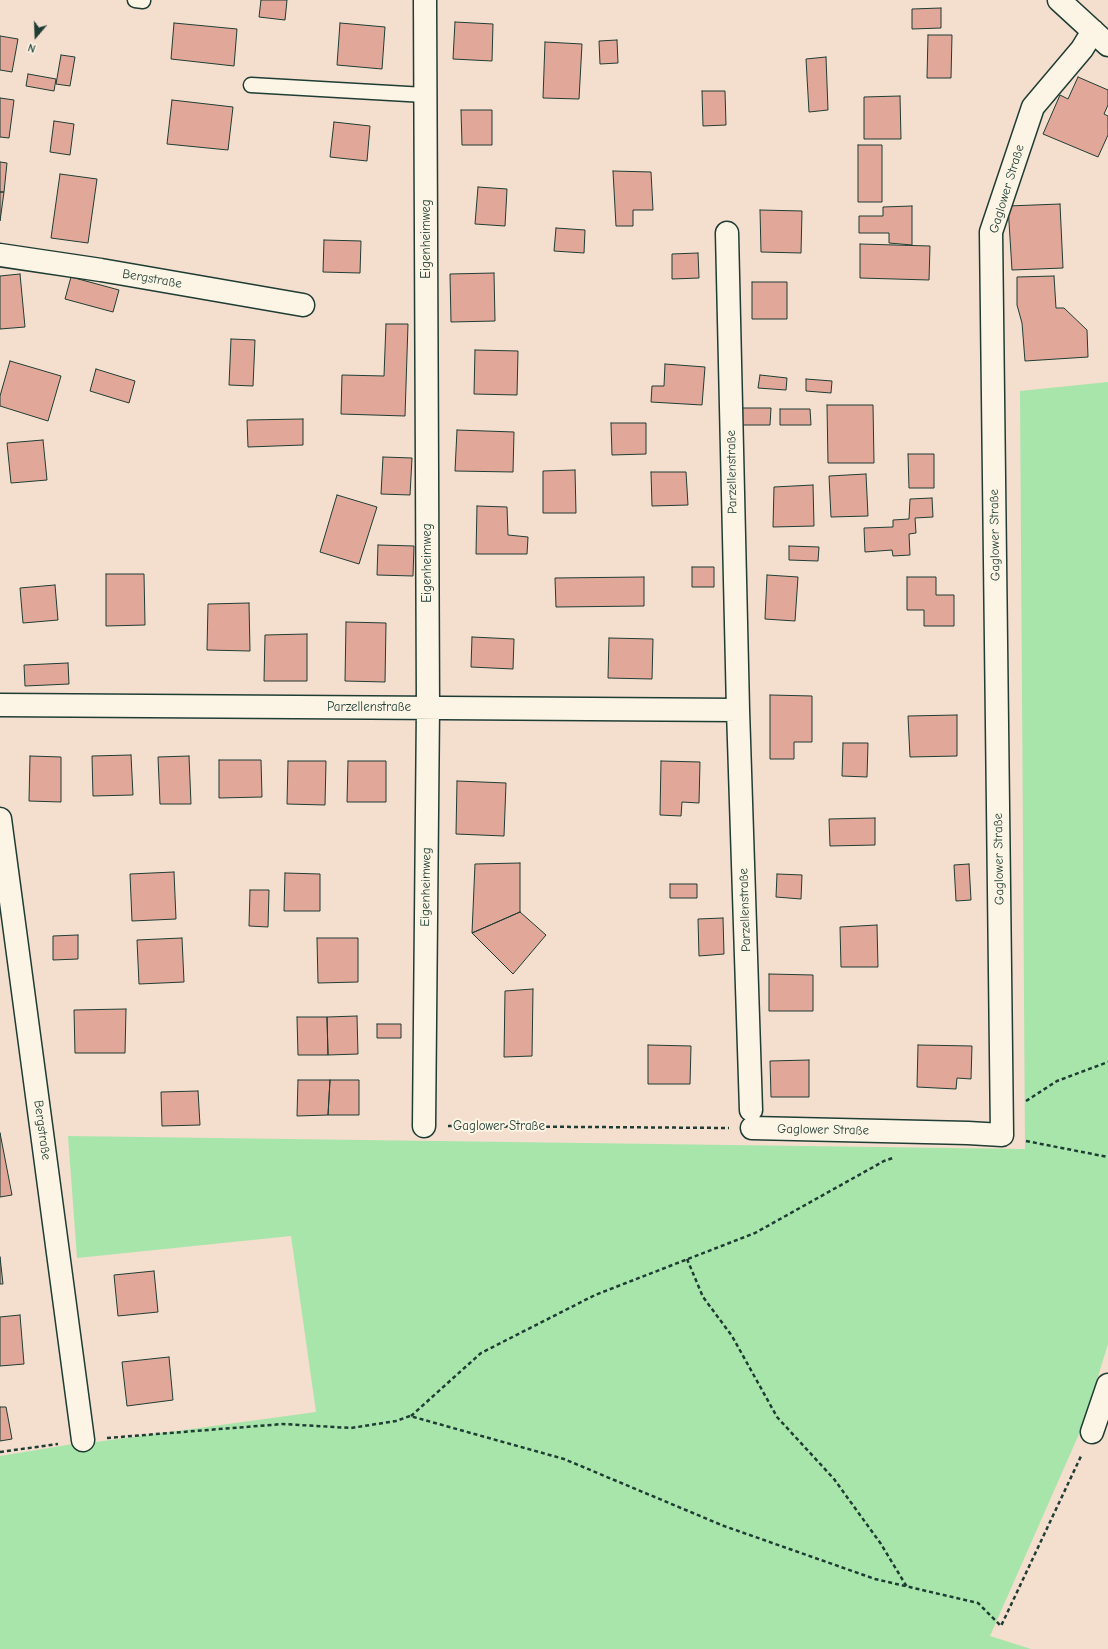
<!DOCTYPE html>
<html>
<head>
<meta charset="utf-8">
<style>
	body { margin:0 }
	#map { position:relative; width:1108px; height:1649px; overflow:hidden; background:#f4dece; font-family:"Comic Neue",sans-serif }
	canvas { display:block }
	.north { position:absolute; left:16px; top:16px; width:40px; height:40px; -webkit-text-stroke:3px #fcf5e5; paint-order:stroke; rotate:199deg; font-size:11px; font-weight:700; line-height:16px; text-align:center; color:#1f3d34 }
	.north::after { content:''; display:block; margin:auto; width:14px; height:18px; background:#1f3d34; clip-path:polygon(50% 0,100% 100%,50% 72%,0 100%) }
</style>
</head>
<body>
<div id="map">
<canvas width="1108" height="1649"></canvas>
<div class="north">N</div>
</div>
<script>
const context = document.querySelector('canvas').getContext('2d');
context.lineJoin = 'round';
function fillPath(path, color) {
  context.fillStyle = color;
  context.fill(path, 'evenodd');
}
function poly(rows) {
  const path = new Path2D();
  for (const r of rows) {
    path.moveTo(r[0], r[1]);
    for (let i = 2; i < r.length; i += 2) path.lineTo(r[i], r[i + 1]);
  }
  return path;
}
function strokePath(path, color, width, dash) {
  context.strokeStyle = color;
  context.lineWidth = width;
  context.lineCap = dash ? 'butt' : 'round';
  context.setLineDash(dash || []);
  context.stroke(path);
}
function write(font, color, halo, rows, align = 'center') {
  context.font = font + ' "Comic Neue",sans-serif';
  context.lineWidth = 4;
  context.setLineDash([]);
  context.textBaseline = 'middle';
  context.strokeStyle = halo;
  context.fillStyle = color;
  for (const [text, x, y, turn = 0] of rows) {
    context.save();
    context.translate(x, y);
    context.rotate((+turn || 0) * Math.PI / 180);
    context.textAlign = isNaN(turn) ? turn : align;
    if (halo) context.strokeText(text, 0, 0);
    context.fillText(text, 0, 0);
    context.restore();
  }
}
fillPath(poly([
	[1108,382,1108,1344,1083,1425,990,1636,1031,1649,0,1649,0,1456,73,1444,96,1442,316,1412,291,1236,77,1258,68,1136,1025,1149,1020,391]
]), '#a8e5ab');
const building = poly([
	[261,0,287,0,285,20,259,17,261,0],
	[941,8,941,28,912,29,912,9,941,8],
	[455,22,493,24,492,61,453,59,455,22],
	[174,23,237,29,234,66,171,59,174,23],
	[340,23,385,27,382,69,337,65,340,23],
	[928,35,952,35,951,78,927,78,928,35],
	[0,36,18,39,12,72,0,70,0,36],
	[617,40,618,63,600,64,599,41,617,40],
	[545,42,582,44,579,99,543,98,545,42],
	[61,55,75,57,70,86,56,84,61,55],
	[826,57,828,110,809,112,806,59,826,57],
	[28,74,56,79,54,91,26,86,28,74],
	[1078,77,1108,90,1108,105,1104,114,1108,116,1108,135,1098,157,1043,134,1060,95,1068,99,1078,77],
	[702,91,725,91,726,125,703,126,702,91],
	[900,96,901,139,864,139,864,97,900,96],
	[0,98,14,100,9,138,0,137,0,98],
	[172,100,233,107,228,150,167,144,172,100],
	[461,110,492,110,492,145,462,145,461,110],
	[54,121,74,124,70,155,50,152,54,121],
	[334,122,370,126,367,161,330,157,334,122],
	[858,145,882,145,882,202,858,202,858,145],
	[0,162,7,163,4,192,0,192,0,162],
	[613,171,651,172,653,210,633,210,633,226,616,226,613,171],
	[60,174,97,179,88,243,51,238,60,174],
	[478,187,507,189,505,226,475,224,478,187],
	[0,192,4,192,0,221,0,192],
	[1060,204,1063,268,1012,270,1008,206,1060,204],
	[912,206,912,245,889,243,889,233,859,233,859,216,883,216,883,207,912,206],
	[760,210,802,211,801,253,761,252,760,210],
	[556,228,585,230,584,253,554,251,556,228],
	[324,240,361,241,360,273,323,272,324,240],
	[860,244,930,246,929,280,860,278,860,244],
	[698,253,699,278,672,279,672,254,698,253],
	[494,273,495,321,451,322,450,274,494,273],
	[20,274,25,327,0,329,0,276,20,274],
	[1054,276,1056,308,1064,308,1087,330,1088,357,1025,361,1022,323,1017,305,1017,277,1054,276],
	[71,277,119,290,113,312,65,299,71,277],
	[752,282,787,282,787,319,752,319,752,282],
	[386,324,408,324,405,416,341,414,342,375,384,376,386,324],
	[231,339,255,340,253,386,229,385,231,339],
	[475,350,518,351,517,395,474,394,475,350],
	[10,361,61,376,48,421,0,406,0,396,10,361],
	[665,364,705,367,702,405,651,402,652,386,664,386,665,364],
	[96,369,135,381,129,403,90,391,96,369],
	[760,375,787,378,786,390,758,388,760,375],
	[806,379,832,381,831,393,806,391,806,379],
	[827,405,873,405,874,463,828,463,827,405],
	[741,408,771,408,770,425,741,425,741,408],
	[780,409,810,409,811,425,780,425,780,409],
	[303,419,303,445,248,447,247,420,303,419],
	[611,423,646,423,646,454,612,455,611,423],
	[457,430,514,432,513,472,455,471,457,430],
	[43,440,47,480,11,483,7,443,43,440],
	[908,454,934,454,934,488,909,488,908,454],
	[383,457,412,458,410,495,381,494,383,457],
	[575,470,576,513,543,513,543,471,575,470],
	[651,472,686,472,688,505,652,506,651,472],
	[866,474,868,516,831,517,829,476,866,474],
	[813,485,814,526,773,527,774,487,813,485],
	[337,495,377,507,359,564,320,552,337,495],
	[932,498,933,517,915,518,916,533,909,534,910,555,893,556,892,550,865,552,864,528,893,527,893,520,909,519,910,499,932,498],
	[477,506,507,507,508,535,528,537,527,554,476,554,477,506],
	[378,545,414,546,413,576,377,575,378,545],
	[789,546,819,547,818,561,789,560,789,546],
	[692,567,714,567,714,587,692,587,692,567],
	[106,574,144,574,145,625,106,626,106,574],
	[767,575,798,577,795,621,765,619,767,575],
	[644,577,644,606,556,607,555,578,644,577],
	[907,577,936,577,936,595,954,595,954,626,924,626,924,610,907,610,907,577],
	[55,585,58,620,23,623,20,588,55,585],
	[249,603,250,651,207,650,208,604,249,603],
	[346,622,386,623,385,682,345,681,346,622],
	[307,634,307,681,264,681,265,635,307,634],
	[472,637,514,639,513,669,471,667,472,637],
	[609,638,653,639,652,679,608,678,609,638],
	[68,663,69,684,25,686,24,665,68,663],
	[770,695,812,696,812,742,794,742,794,759,770,759,770,695],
	[957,715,957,756,910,757,908,716,957,715],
	[843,743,868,743,867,777,842,776,843,743],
	[131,755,133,795,93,796,92,756,131,755],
	[30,756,61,757,61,802,29,801,30,756],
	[189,756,191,804,160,804,158,757,189,756],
	[219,760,261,760,262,797,219,798,219,760],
	[288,761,326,761,325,805,287,804,288,761],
	[348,761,386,761,386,802,347,802,348,761],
	[661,761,700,762,699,803,682,802,681,816,660,815,661,761],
	[457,781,506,783,504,836,456,834,457,781],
	[875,818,875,845,830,846,829,819,875,818],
	[520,863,520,912,472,933,475,864,520,863],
	[969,864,971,900,956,901,954,865,969,864],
	[174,872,176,919,132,921,130,874,174,872],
	[285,873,320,874,320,911,284,911,285,873],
	[777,874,802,875,801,899,776,897,777,874],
	[670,884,697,884,697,898,670,898,670,884],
	[250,890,269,890,268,927,249,926,250,890],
	[520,912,546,935,513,974,472,933,520,912],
	[723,918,724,954,699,956,698,919,723,918],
	[877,925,878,967,841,967,840,927,877,925],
	[78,935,78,959,53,960,53,936,78,935],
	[182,938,184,982,139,984,137,940,182,938],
	[317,938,358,938,358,982,318,983,317,938],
	[769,974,813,975,813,1011,769,1011,769,974],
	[533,989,532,1056,504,1057,505,991,533,989],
	[126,1009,125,1053,75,1053,74,1010,126,1009],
	[357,1016,358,1054,328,1055,327,1017,357,1016],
	[297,1017,327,1017,328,1055,298,1055,297,1017],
	[377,1024,401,1024,401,1038,377,1038,377,1024],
	[648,1045,691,1046,690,1084,648,1084,648,1045],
	[918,1045,972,1046,971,1079,957,1078,956,1089,917,1087,918,1045],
	[809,1060,809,1097,771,1097,770,1061,809,1060],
	[298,1080,330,1080,328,1115,297,1116,298,1080],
	[330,1080,359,1080,359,1115,328,1115,330,1080],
	[198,1091,200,1125,162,1126,161,1092,198,1091],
	[0,1133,12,1195,0,1197,0,1133],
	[0,1257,3,1284,0,1284,0,1257],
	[154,1271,158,1312,118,1316,114,1275,154,1271],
	[20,1315,24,1364,0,1366,0,1317,20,1315],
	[169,1357,173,1400,127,1406,122,1362,169,1357],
	[0,1407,6,1407,12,1439,0,1441,0,1407]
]);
fillPath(building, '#e1a89a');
strokePath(building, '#1f3d34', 1);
const lane = poly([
	[135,0,143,1],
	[251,85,425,95]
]);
const street = poly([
	[1059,0,1108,45],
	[727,233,738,710,751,1110],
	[0,255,101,270,303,305],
	[0,705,738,710],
	[0,819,83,1440],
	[424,1126,428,707,425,0],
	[752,1128,968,1133,1002,1135,991,232,1033,107,1082,49,1093,31],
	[1092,1432,1108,1385]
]);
strokePath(lane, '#1f3d34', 17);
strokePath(street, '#1f3d34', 25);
strokePath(poly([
	[1026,1101,1057,1081,1108,1062],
	[448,1126,729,1128],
	[1026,1141,1108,1157],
	[687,1259,703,1297,732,1336,777,1417,834,1479,881,1544,907,1587],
	[411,1416,481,1353,595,1295,755,1233,884,1161,893,1158],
	[107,1438,283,1424,351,1428,396,1421,410,1416,564,1459,724,1526,875,1579,978,1603,1001,1626,1082,1454],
	[0,1452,58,1444]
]), '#1f3d34', 2.5, [4, 3]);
strokePath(lane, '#fcf5e5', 14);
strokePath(street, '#fcf5e5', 22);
write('13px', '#1f3d34', '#fcf5e5', [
	["Gaglower Straße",1007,189,-73],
	["Eigenheimweg",426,239,-90],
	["Bergstraße",152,279,10],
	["Parzellenstraße",732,472,-91],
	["Gaglower Straße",995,535,-91],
	["Eigenheimweg",427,563,-90],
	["Parzellenstraße",369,707],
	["Gaglower Straße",999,859,-91],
	["Eigenheimweg",426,887,-89],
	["Parzellenstraße",745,910,-92],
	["Gaglower Straße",499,1126],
	["Bergstraße",42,1130,82],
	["Gaglower Straße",823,1130,1]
]);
</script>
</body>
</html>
